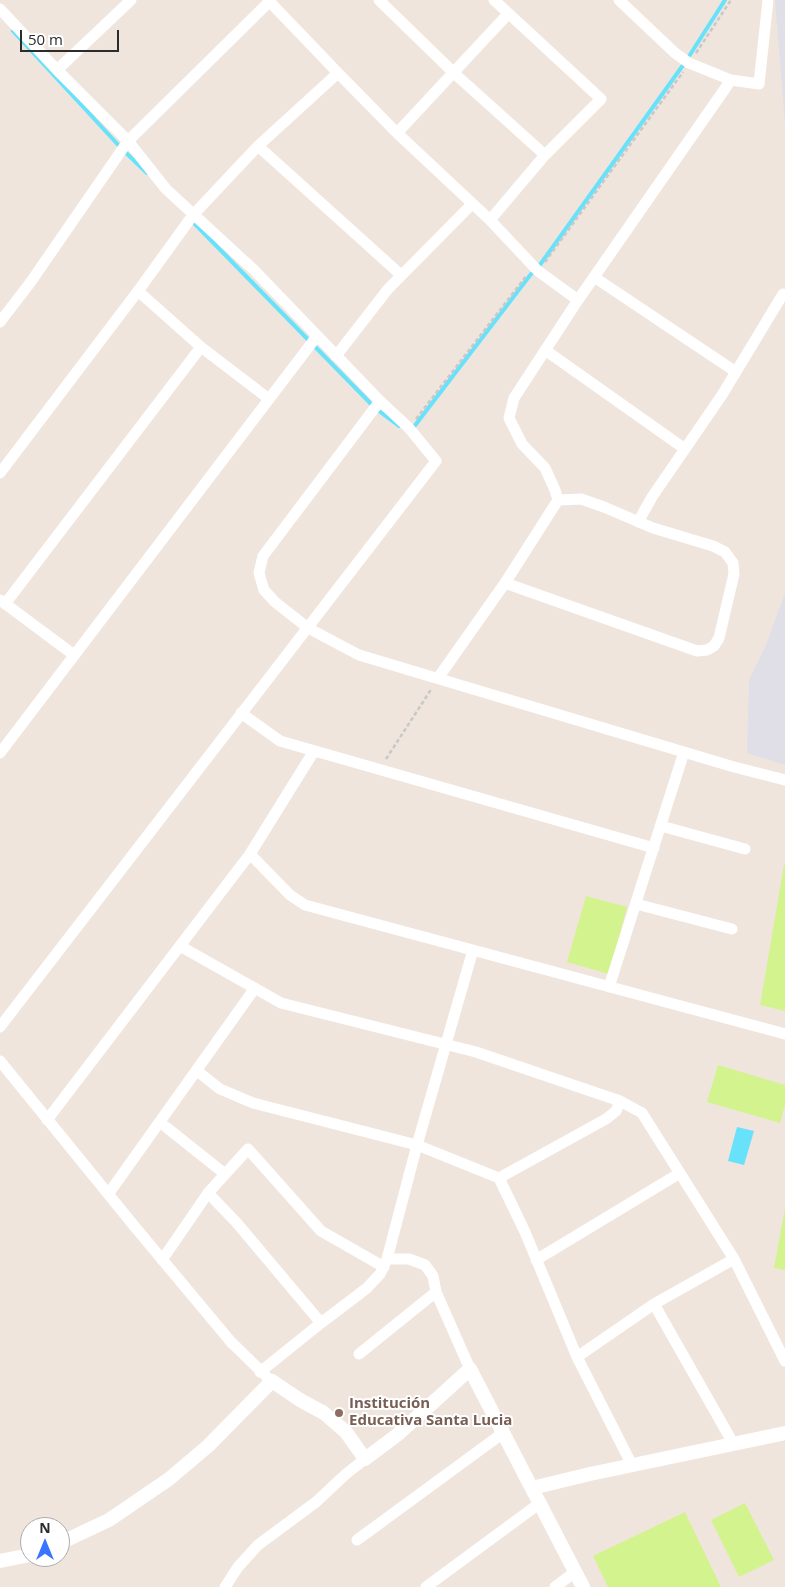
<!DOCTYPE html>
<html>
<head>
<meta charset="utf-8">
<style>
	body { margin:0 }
	#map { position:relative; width:785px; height:1587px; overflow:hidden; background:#efe5dd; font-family:"Open Sans",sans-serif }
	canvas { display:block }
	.north { position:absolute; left:20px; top:1517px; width:50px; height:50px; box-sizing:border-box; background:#fff; border:1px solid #ababab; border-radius:50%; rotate:0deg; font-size:14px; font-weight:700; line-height:20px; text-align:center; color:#2c2c2c }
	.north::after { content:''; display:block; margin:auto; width:18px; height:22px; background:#3a73ff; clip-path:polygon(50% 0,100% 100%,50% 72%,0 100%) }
	.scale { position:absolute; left:20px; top:30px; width:99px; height:22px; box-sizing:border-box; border:2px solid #2c2c2c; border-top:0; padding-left:6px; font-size:15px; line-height:18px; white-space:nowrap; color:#2c2c2c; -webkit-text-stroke:4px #fff; paint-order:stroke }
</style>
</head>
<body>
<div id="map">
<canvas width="785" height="1587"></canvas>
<div class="north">N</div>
<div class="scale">50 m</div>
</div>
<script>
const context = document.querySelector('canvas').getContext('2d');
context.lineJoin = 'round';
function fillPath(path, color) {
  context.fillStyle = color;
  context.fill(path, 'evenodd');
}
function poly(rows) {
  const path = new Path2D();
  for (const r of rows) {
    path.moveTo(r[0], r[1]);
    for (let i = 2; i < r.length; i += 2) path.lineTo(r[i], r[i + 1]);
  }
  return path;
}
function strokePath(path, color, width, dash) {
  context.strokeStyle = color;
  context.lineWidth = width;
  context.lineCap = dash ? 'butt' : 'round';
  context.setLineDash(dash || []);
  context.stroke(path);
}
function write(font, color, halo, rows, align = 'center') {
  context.font = font + ' "Open Sans",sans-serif';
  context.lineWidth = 4;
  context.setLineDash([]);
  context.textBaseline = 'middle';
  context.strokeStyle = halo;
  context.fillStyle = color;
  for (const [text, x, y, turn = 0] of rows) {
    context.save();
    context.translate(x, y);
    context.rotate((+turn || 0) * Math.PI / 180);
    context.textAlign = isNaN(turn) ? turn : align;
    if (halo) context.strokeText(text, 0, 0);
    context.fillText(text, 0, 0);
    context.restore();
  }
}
fillPath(poly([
	[775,0,785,0,785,123],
	[785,593,785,765,747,753,749,680,766,645]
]), '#e0dee7');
fillPath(poly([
	[784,865,785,865,785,1011,760,1005],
	[586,896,627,907,609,974,567,962],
	[718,1065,785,1085,785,1105,780,1123,707,1102],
	[785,1208,785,1270,774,1268],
	[745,1503,774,1560,739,1577,711,1520],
	[685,1512,721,1587,608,1587,593,1556]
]), '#d3f38f');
fillPath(poly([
	[737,1127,754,1131,744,1165,728,1161]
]), '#67e2fa');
strokePath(poly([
	[13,31,122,149,147,173],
	[191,220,375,408,399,426],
	[413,428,531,274,537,269,686,61,725,0]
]), '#67e2fa', 4);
strokePath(poly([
	[696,53,731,0],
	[545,262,683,72],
	[416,419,527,275],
	[386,759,432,688]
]), '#c8c8c8', 2.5, [4, 2.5]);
strokePath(poly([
	[268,0,338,73,397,133,490,220,538,271,578,300],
	[379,0,454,73,545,155],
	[619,0,675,53,689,63,731,80,759,84,768,0],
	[0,9,57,70,128,141,166,189,254,270,380,401,409,428,436,461,0,1027],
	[57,70,131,0],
	[397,133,508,14],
	[258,146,401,275],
	[490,220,545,155,601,99,494,0],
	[594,277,736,372],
	[138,291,201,347,269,399],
	[0,322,30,283,128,141,271,0],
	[545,350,685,449],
	[336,356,388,289,472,204],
	[380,401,263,556,259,573,264,590,275,602,308,628,359,655,734,767,785,780],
	[0,473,138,291,193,215,258,146,338,73],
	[638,522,652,497,722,395,783,294],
	[505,583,697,651,707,650,714,646,719,638,734,574,733,563,725,552,713,546,653,528,604,507,581,499,558,500],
	[0,600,74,655],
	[5,604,201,347],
	[438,678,505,583,558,500,555,490,545,468,522,444,509,418,514,398,578,300,731,80],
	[241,713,280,741,654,848],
	[0,753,317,336],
	[661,826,745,849],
	[250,854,290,895,305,905,785,1034],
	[636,904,732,929],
	[180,946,281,1003,476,1052,620,1101,642,1113,734,1259,785,1361],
	[609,987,684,752],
	[0,1061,135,1227,231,1342,266,1376],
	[201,1074,220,1089,253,1103,417,1145,499,1178,525,1232,577,1357,632,1465],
	[47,1120,250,854,314,751],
	[166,1127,225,1174],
	[499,1178,606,1119,616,1111,620,1101],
	[109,1193,255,988],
	[208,1193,236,1222,321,1323],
	[387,1259,409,1259,425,1265,433,1276,436,1292,470,1369],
	[162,1260,208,1193,248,1149,321,1231,384,1267],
	[536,1260,680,1173],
	[654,1304,733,1443],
	[359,1354,436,1292],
	[577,1357,654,1304,734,1259],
	[260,1372,321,1323,367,1288,380,1274,387,1259,417,1145,473,950],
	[357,1540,503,1433],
	[225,1587,238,1567,258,1545,316,1502,346,1474,365,1459],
	[426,1587,540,1503],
	[555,1587,575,1572]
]), '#fff', 11);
strokePath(poly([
	[532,1488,590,1474,785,1433],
	[60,1543,109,1520,169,1479,208,1446,272,1381,300,1400,324,1413,346,1432,365,1459,397,1435,470,1369,583,1587],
	[0,1561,30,1555]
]), '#fff', 14);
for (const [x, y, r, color] of [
	[339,1413,5,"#8d6e63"]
]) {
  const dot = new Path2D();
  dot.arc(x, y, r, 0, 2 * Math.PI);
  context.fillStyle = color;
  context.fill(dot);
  strokePath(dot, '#fff', 2);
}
write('bold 15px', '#785e54', '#fff', [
	["Institución",349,1404],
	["Educativa Santa Lucia",349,1421]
], 'left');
</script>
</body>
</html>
